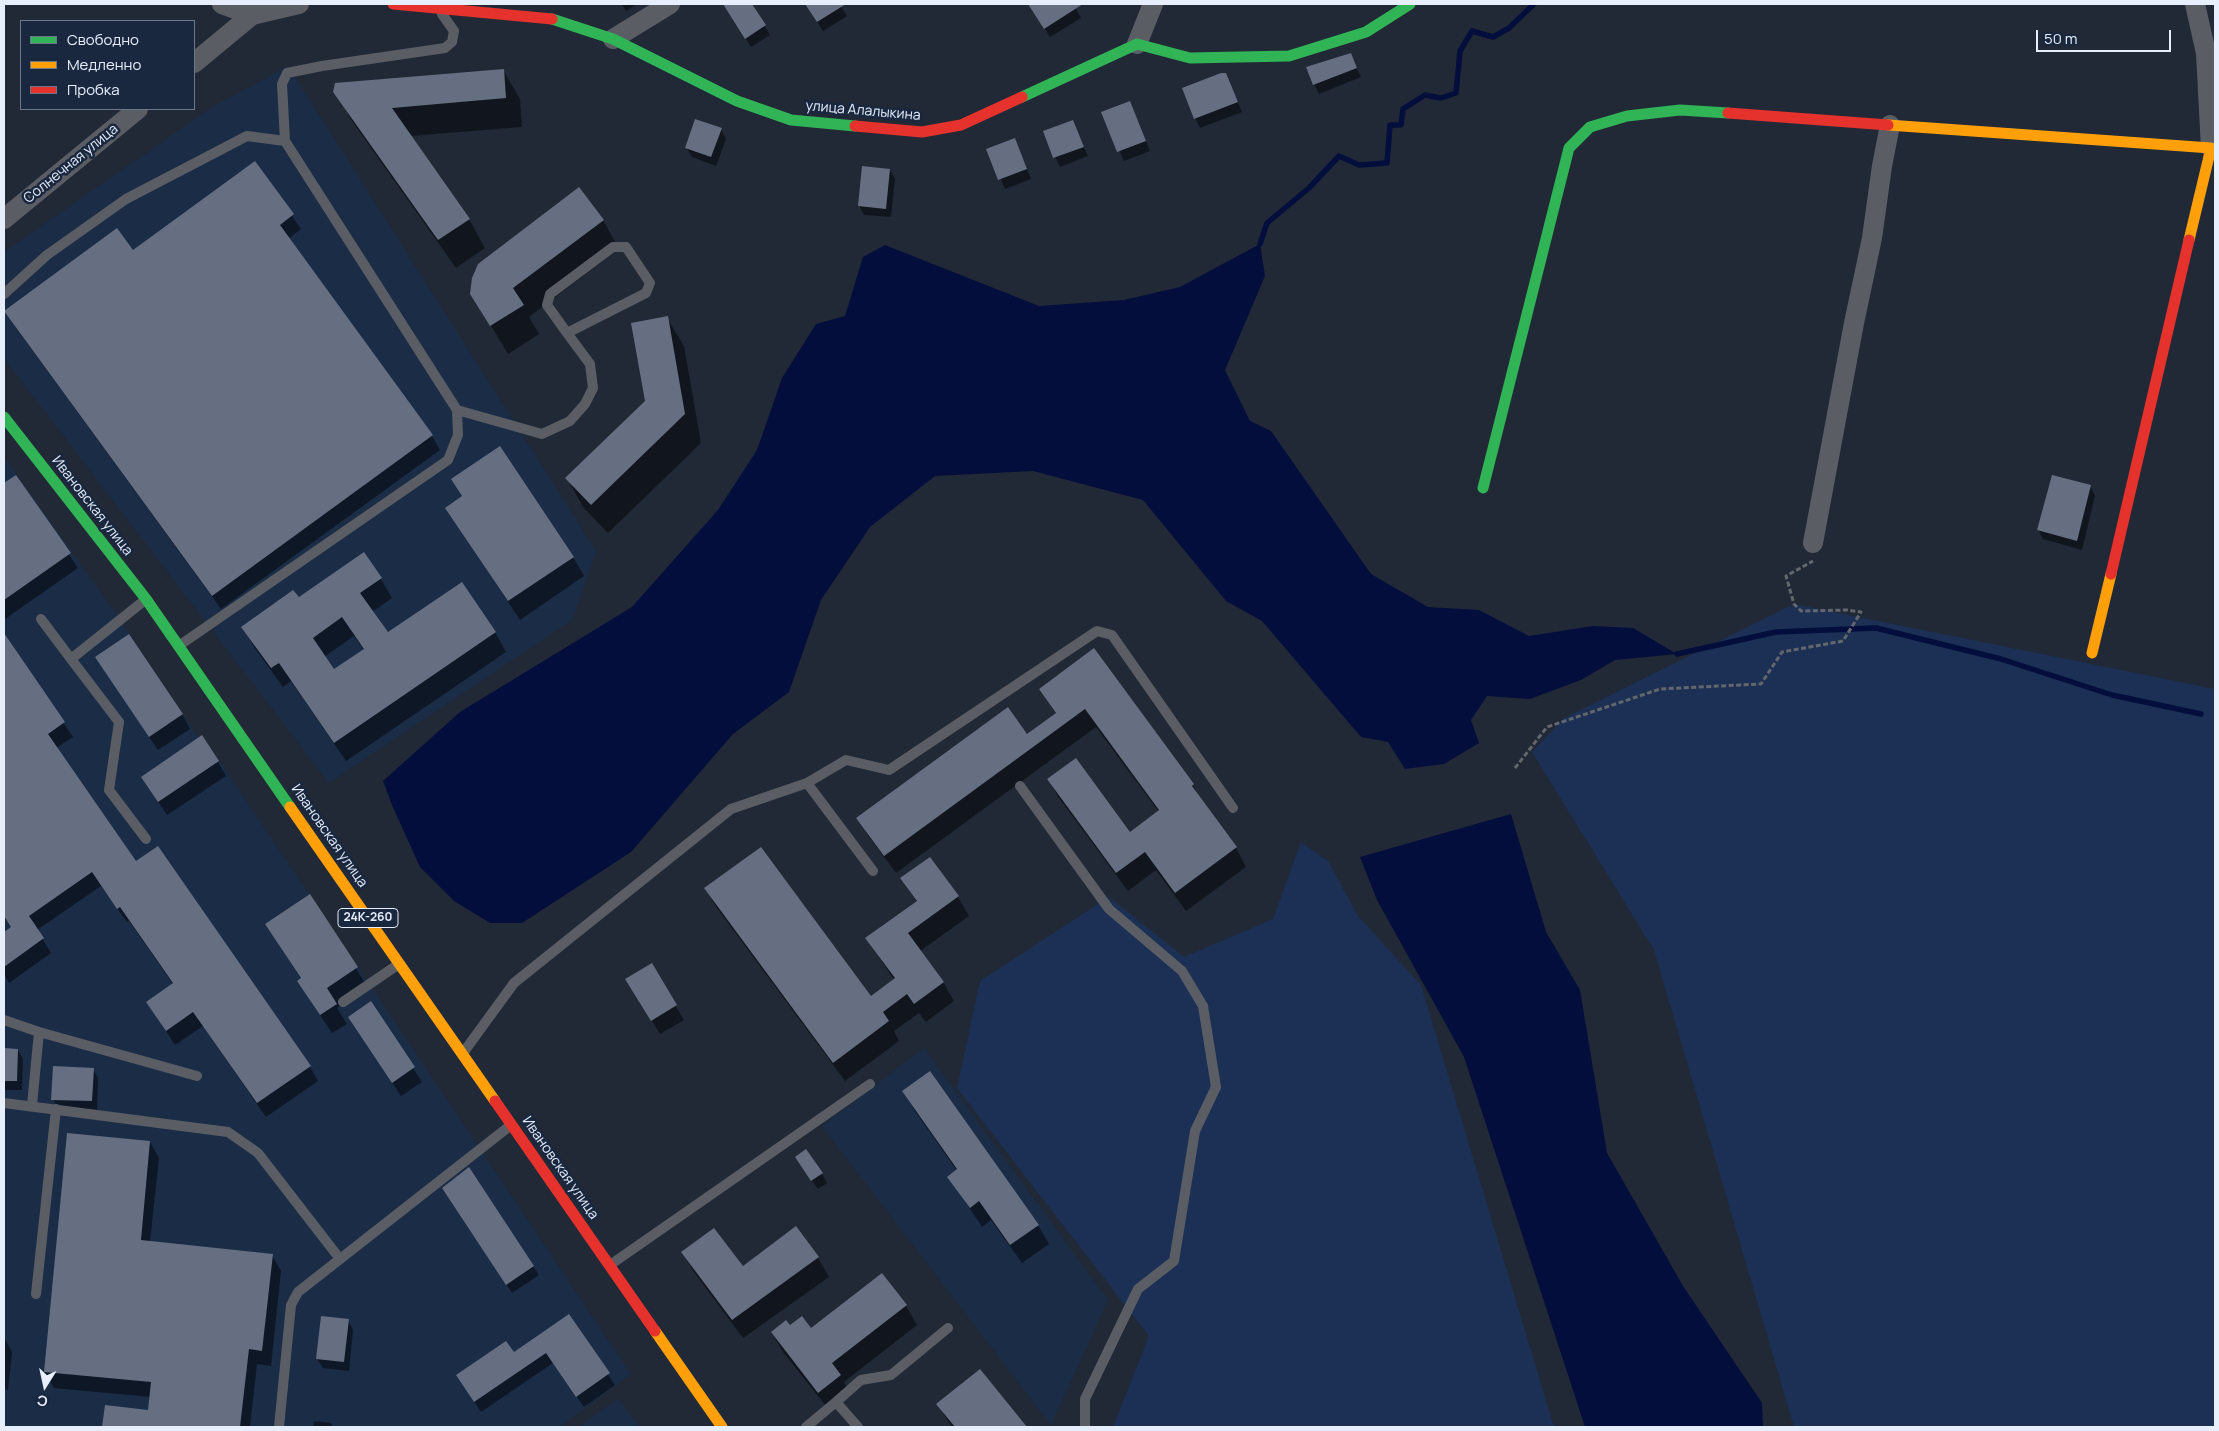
<!DOCTYPE html>
<html>
<head>
<meta charset="utf-8">
<style>
	body { margin:0 }
	#map { position:relative; width:2219px; height:1431px; overflow:hidden; background:#212937; font-family:Manrope,sans-serif }
	canvas { display:block }
	.frame { position:absolute; inset:0; border:5px solid #e7effc; pointer-events:none }
	.legend { position:absolute; left:20px; top:20px; width:175px; height:90px; box-sizing:border-box; background:#19273f; border:1px solid #6b778b; margin:0; padding:6px 9px; list-style:none; font-size:15px; color:#e7effc }
	.legend li { display:flex; align-items:center; gap:10px; height:25px }
	.legend b { width:25px; border:1px solid #6b778b }
	.north { position:absolute; left:20px; top:1361px; width:50px; height:50px; -webkit-text-stroke:4px #19273f; paint-order:stroke; rotate:190deg; font-size:14px; font-weight:700; line-height:20px; text-align:center; color:#e7effc }
	.north::after { content:''; display:block; margin:auto; width:18px; height:22px; background:#e7effc; clip-path:polygon(50% 0,100% 100%,50% 72%,0 100%) }
	.scale { position:absolute; left:2036px; top:30px; width:135px; height:22px; box-sizing:border-box; border:2px solid #e7effc; border-top:0; padding-left:6px; font-size:15px; line-height:18px; white-space:nowrap; color:#e7effc; -webkit-text-stroke:4px #19273f; paint-order:stroke }
</style>
</head>
<body>
<div id="map">
<canvas width="2219" height="1431"></canvas>
<div class="frame"></div>
<ul class="legend">
<li><b style="height:6px;background:#30b455"></b>Свободно</li>
<li><b style="height:6px;background:#ff9f0a"></b>Медленно</li>
<li><b style="height:6px;background:#e5322d"></b>Пробка</li>
</ul>
<div class="north">С</div>
<div class="scale">50 m</div>
</div>
<script>
const context = document.querySelector('canvas').getContext('2d');
context.lineJoin = 'round';
function fillPath(path, color) {
  context.fillStyle = color;
  context.fill(path, 'evenodd');
}
function poly(rows) {
  const path = new Path2D();
  for (const r of rows) {
    path.moveTo(r[0], r[1]);
    for (let i = 2; i < r.length; i += 2) path.lineTo(r[i], r[i + 1]);
  }
  return path;
}
function strokePath(path, color, width, dash) {
  context.strokeStyle = color;
  context.lineWidth = width;
  context.lineCap = dash ? 'butt' : 'round';
  context.setLineDash(dash || []);
  context.stroke(path);
}
function write(font, color, halo, rows, align = 'center') {
  context.font = font + ' Manrope,sans-serif';
  context.lineWidth = 5;
  context.setLineDash([]);
  context.textBaseline = 'middle';
  context.strokeStyle = halo;
  context.fillStyle = color;
  for (const [text, x, y, turn = 0] of rows) {
    context.save();
    context.translate(x, y);
    context.rotate((+turn || 0) * Math.PI / 180);
    context.textAlign = isNaN(turn) ? turn : align;
    if (halo) context.strokeText(text, 0, 0);
    context.fillText(text, 0, 0);
    context.restore();
  }
}
fillPath(poly([
	[288,66,596,551,572,620,329,783,4,358,4,252,211,108],
	[4,457,120,620,198,737,202,735,631,1374,559,1427,4,1427],
	[924,1048,1108,1300,1051,1425,822,1126],
	[618,1399,640,1427,578,1427]
]), '#1b2c47');
fillPath(poly([
	[1794,604,2215,689,2215,1427,1794,1427,1654,950,1532,752,1564,718],
	[1301,842,1328,861,1358,916,1421,985,1554,1427,1113,1427,1149,1336,957,1088,980,981,1109,897,1184,957,1273,919]
]), '#1b3054');
fillPath(poly([
	[1260,244,1265,276,1225,370,1250,421,1271,431,1371,574,1428,607,1479,610,1529,636,1593,626,1633,628,1677,654,1615,660,1581,680,1530,699,1487,696,1471,720,1479,743,1444,764,1405,769,1388,742,1361,737,1262,621,1226,601,1143,500,1033,471,935,476,870,527,821,600,789,692,733,734,631,852,522,923,490,923,454,901,420,867,392,805,383,781,460,712,632,607,718,510,757,450,782,378,816,324,845,316,863,257,885,245,1039,306,1124,300,1180,287],
	[1511,814,1546,932,1580,990,1607,1153,1683,1286,1762,1403,1763,1427,1585,1427,1464,1057,1377,900,1360,857]
]), '#030e3c');
fillPath(poly([
	[622,4,637,4,626,11],
	[732,4,751,4,770,35,751,47,726,7],
	[806,4,839,4,847,16,823,31],
	[1030,4,1073,4,1081,18,1050,37],
	[1350,55,1361,77,1319,94,1314,84],
	[503,70,520,99,522,127,410,136,469,219,485,248,456,268,352,121,335,91],
	[1226,74,1242,112,1200,128,1195,118],
	[1130,103,1150,151,1124,161,1103,113],
	[1072,121,1088,156,1060,167,1044,132],
	[721,129,726,139,716,166,692,157,686,147],
	[1014,139,1031,179,1005,189,988,150],
	[255,163,301,229,288,239,432,436,440,450,221,609,14,325,6,311,133,252],
	[890,170,895,179,891,217,864,215,859,205],
	[603,220,619,249,529,317,539,334,508,354,472,294],
	[667,318,684,346,701,443,608,533,583,507,567,478,646,401],
	[16,476,78,568,5,619,4,485],
	[452,479,573,557,584,576,520,620,447,508,463,498],
	[2090,486,2095,496,2082,550,2043,539,2038,529],
	[381,579,392,598,372,612,387,634,495,632,506,652,346,761,291,681,283,687,254,647,243,627,298,599],
	[354,636,364,650,334,671,324,657],
	[7,641,73,737,56,748,136,863,310,1067,318,1081,266,1117,203,1026,175,1045,147,1002,173,984,129,921,127,922,101,886,37,930,51,953,9,983,4,974,4,933,12,928,4,916,4,643],
	[1094,650,1193,785,1203,804,1236,848,1246,867,1186,911,1156,870,1128,891,1059,798,1049,780,1130,833,1159,812,1096,727,896,873,869,837,858,818,1027,735,1056,714,1040,689],
	[105,671,182,714,190,729,158,750],
	[218,762,226,776,167,815,151,791],
	[902,879,958,897,969,916,920,951,943,982,954,1001,926,1022,919,1013,894,1031,899,1041,845,1081,717,908,706,889,870,998,894,980,867,939,917,902],
	[309,896,368,987,337,1008,347,1024,332,1033,310,1000,299,981,301,979,266,924],
	[651,965,684,1020,660,1034,635,993],
	[371,1003,422,1082,401,1096,358,1031],
	[4,1049,18,1050,23,1059,22,1090,4,1090],
	[93,1069,98,1078,97,1110,58,1109,53,1099],
	[904,1092,1038,1225,1049,1244,1022,1263,991,1220,982,1227,949,1177,957,1171,915,1111],
	[150,1142,159,1158,150,1242,272,1255,281,1271,271,1366,257,1364,250,1427,103,1427,106,1406,150,1411,151,1397,54,1388,45,1372],
	[802,1167,822,1174,827,1183,818,1189],
	[449,1198,533,1266,539,1275,512,1293],
	[683,1253,742,1267,818,1258,829,1277,743,1338,694,1272],
	[906,1306,917,1325,844,1382,851,1395,830,1411,783,1352,772,1333,790,1327,811,1329],
	[568,1316,615,1385,584,1407,553,1363,481,1412,464,1386],
	[348,1320,353,1330,349,1371,323,1368,317,1359],
	[4,1337,12,1352,8,1390,4,1389],
	[980,1371,1025,1427,952,1427,938,1405],
	[314,1421,331,1423,333,1427,313,1427]
]), '#0007');
strokePath(poly([
	[1260,244,1267,223,1309,188,1339,156,1359,165,1387,163,1390,125,1401,125,1403,109,1425,95,1441,98,1456,93,1460,51,1472,31,1493,37,1509,28,1534,4],
	[1677,654,1776,632,1876,628,2001,659,2112,695,2201,714]
]), '#030e3c', 5.5);
fillPath(poly([
	[723,4,752,4,766,25,745,39],
	[805,4,846,4,817,22],
	[1028,4,1083,4,1044,29],
	[1351,53,1357,68,1313,85,1306,67],
	[504,69,506,98,392,108,470,219,438,240,333,92,335,83],
	[1221,73,1226,73,1238,102,1194,119,1182,88],
	[1130,101,1146,141,1117,152,1101,112],
	[695,119,722,128,711,157,685,148],
	[1073,120,1084,147,1053,158,1043,131],
	[1015,138,1027,169,998,180,986,149],
	[255,161,294,214,280,225,433,435,212,596,4,311,117,228,133,250],
	[862,166,890,169,886,209,858,206],
	[579,187,604,220,513,288,524,305,490,326,470,294,472,278,478,264],
	[668,316,685,414,591,505,565,478,645,401,631,323],
	[500,446,574,557,508,601,445,508,462,496,451,479],
	[16,475,71,553,4,600,4,483],
	[2052,475,2091,485,2077,541,2037,530],
	[364,552,382,578,360,593,388,632,462,582,496,632,334,743,279,663,271,668,241,627,293,590,299,597],
	[342,617,364,649,334,669,313,638],
	[4,633,65,722,48,734,136,861,158,846,311,1066,257,1103,193,1012,166,1031,146,1002,173,983,120,907,117,909,92,872,29,916,44,938,4,967,4,932,11,927,4,916],
	[129,634,183,714,149,737,95,657],
	[1094,648,1194,784,1192,786,1237,847,1175,893,1145,852,1116,873,1047,779,1076,758,1130,832,1159,810,1085,709,884,856,856,818,1008,707,1027,734,1056,713,1039,689],
	[202,735,219,761,158,802,141,777],
	[761,847,871,996,895,978,865,938,917,901,900,878,930,857,959,896,908,933,944,982,914,1004,907,994,883,1012,889,1021,833,1063,704,888],
	[310,894,358,967,327,988,337,1004,320,1015,297,981,301,978,265,924],
	[652,963,677,1005,651,1021,625,979],
	[371,1001,415,1067,392,1083,348,1017],
	[4,1048,18,1049,17,1081,4,1081],
	[53,1066,94,1068,92,1101,51,1100],
	[930,1071,1039,1225,1010,1245,979,1201,970,1208,947,1177,957,1169,902,1091],
	[67,1133,150,1141,141,1240,273,1254,262,1351,249,1349,240,1427,102,1427,105,1405,148,1410,151,1382,44,1372],
	[806,1149,823,1173,811,1181,795,1157],
	[469,1167,534,1266,506,1285,442,1188],
	[796,1226,819,1257,732,1320,681,1252,714,1228,743,1266],
	[882,1273,907,1305,832,1363,841,1375,818,1393,771,1332,786,1320,790,1325,802,1316,811,1328],
	[569,1314,610,1373,576,1397,546,1353,474,1402,456,1375,506,1341,514,1352],
	[321,1316,349,1319,344,1362,316,1359],
	[980,1369,1027,1427,955,1427,936,1404]
]), '#656f81');
strokePath(poly([
	[1515,768,1547,727,1660,689,1761,684,1782,652,1843,641,1861,612,1847,610,1801,611,1794,604,1786,576,1813,561]
]), '#63676d', 3, [5, 2.5]);
strokePath(poly([
	[285,141,282,84,287,73,322,66,445,48,452,42,454,31,442,14],
	[4,294,47,255,126,199,247,136,285,141,457,410,458,435,448,460,180,645],
	[457,410,542,434,570,421,585,404,593,388,590,364,567,333,646,293,650,283,626,247,613,247,550,294,547,305,567,333],
	[41,619,71,659,145,600],
	[71,659,119,722,109,790,146,839],
	[807,783,873,871],
	[1020,786,1109,909,1182,971,1203,1006,1216,1087,1195,1131,1174,1261,1138,1289,1085,1399,1085,1427],
	[343,1002,399,964],
	[4,1020,39,1032],
	[463,1053,514,983,731,809,807,783,846,760,889,770,1097,631,1112,635,1233,808],
	[4,1103,228,1132,258,1153,340,1259],
	[32,1105,39,1032,197,1076],
	[610,1265,870,1084],
	[36,1294,56,1109],
	[279,1427,291,1305,298,1292,511,1125],
	[806,1427,836,1402],
	[858,1427,836,1402,861,1380,891,1375,948,1328]
]), '#5a5e64', 10);
strokePath(poly([
	[222,4,252,15],
	[2195,4,2206,53,2211,148,2215,148],
	[613,39,670,4],
	[1137,44,1153,4],
	[194,63,252,15,299,4],
	[4,219,138,109],
	[1813,543,1854,323,1872,238,1882,166,1890,125]
]), '#5a5e64', 20);
strokePath(poly([
	[552,19,613,39,737,101,791,120,855,126],
	[1022,97,1137,44,1190,58,1289,56,1366,32,1410,4],
	[4,417,146,599,290,807],
	[1483,488,1569,148,1590,127,1627,116,1680,110,1728,113]
]), '#30b455', 11);
strokePath(poly([
	[1888,125,2211,148,2189,240],
	[2092,653,2111,574],
	[290,807,495,1101],
	[655,1331,722,1427]
]), '#ff9f0a', 11);
strokePath(poly([
	[393,4,552,19],
	[1728,113,1888,125],
	[855,126,922,132,961,125,1022,97],
	[2111,574,2189,240],
	[495,1101,655,1331]
]), '#e5322d', 11);
for (const [x, y, w] of [
	[368,918,60]
]) {
  const box = new Path2D();
  box.roundRect(x - w / 2, y - 9.5, w, 19, 4);
  context.fillStyle = '#19273f';
  context.fill(box);
  strokePath(box, '#e7effc', 1);
}
write('bold 12px', '#e7effc', null, [
	["24К-260",368,918]
]);
write('14px', '#e7effc', '#19273f', [
	["улица Алалыкина",863,111,5],
	["Солнечная улица",71,164,-39],
	["Ивановская улица",92,506,52],
	["Ивановская улица",329,836,55],
	["Ивановская улица",560,1168,55]
]);
</script>
</body>
</html>
